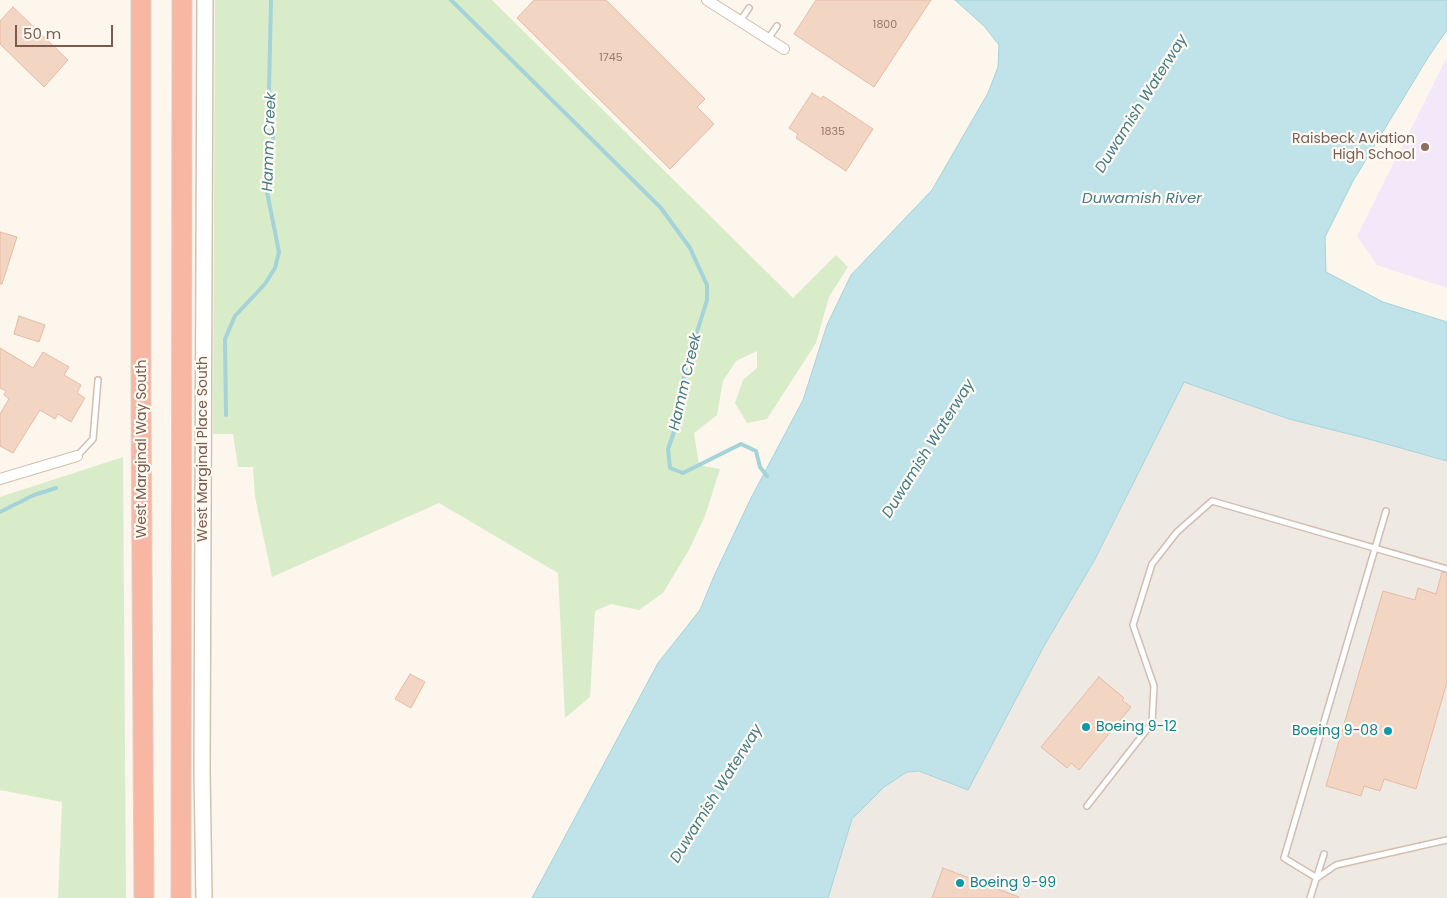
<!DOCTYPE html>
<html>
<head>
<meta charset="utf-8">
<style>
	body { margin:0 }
	#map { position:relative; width:1447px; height:898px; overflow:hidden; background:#fdf6ec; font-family:Poppins,sans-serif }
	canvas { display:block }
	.scale { position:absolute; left:15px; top:25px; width:98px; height:22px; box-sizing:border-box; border:2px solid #7a5c4d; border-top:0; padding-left:6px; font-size:15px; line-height:18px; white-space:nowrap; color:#7a5c4d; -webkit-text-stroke:4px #fffaf3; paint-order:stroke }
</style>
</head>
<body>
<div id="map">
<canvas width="1447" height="898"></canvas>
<div class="scale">50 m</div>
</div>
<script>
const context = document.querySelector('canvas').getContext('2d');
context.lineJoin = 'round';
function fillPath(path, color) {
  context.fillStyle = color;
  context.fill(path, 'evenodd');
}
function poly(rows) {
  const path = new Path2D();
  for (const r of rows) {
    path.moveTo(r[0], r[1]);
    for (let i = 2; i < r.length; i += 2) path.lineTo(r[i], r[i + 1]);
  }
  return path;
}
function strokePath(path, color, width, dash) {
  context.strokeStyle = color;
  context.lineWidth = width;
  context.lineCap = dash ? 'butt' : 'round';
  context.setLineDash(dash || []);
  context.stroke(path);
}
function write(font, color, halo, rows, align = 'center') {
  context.font = font + ' Poppins,sans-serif';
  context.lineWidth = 4.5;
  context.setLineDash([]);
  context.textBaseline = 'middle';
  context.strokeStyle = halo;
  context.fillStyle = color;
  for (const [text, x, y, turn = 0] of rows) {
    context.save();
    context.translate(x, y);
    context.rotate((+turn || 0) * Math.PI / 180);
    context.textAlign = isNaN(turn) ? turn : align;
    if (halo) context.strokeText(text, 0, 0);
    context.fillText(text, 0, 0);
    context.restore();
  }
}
fillPath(poly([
	[1184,381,1288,419,1365,438,1447,461,1447,898,828,898,852,819,884,787,908,772,919,771,968,790,1044,646,1094,561]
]), '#efe9e4');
fillPath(poly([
	[1447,57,1447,288,1377,265,1357,236]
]), '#f3e8fa');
fillPath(poly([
	[215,0,492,0,793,298,836,255,848,267,829,297,816,343,767,419,747,423,735,403,743,380,757,368,757,351,736,361,723,381,717,415,694,433,699,465,720,469,705,516,689,550,663,593,639,610,611,604,595,611,590,697,565,718,558,573,439,503,272,577,255,497,253,467,238,467,233,434,213,434],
	[123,457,126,898,58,898,62,802,0,790,0,497]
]), '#d8ecc9');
const water = poly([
	[955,0,1447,0,1447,30,1429,56,1353,181,1325,237,1326,272,1383,302,1447,322,1447,461,1365,438,1289,419,1184,382,1094,561,1044,646,968,790,919,771,907,772,884,787,852,819,828,898,532,898,658,663,700,610,714,576,751,498,803,400,827,325,851,275,932,190,988,93,998,67,999,45,984,26,955,0]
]);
fillPath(water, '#bfe3e8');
strokePath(water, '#a5d3da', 1);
strokePath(poly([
	[451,0,661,208,690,248,707,285,707,300,685,370,675,429,668,449,670,468,683,473,741,444,756,451,760,467,767,476],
	[226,415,225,339,235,316,265,284,275,268,279,252,266,187,273,141,269,90,271,0],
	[0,512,34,495,56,488]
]), '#a5d3da', 4);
const building = poly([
	[534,0,606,0,705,99,697,107,714,124,670,169,517,18,534,0],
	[816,0,931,0,874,87,794,34,816,0],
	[13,7,68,60,44,87,0,44,0,21,13,7],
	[812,93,821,99,823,96,873,129,846,171,796,138,798,134,789,128,812,93],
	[0,232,17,237,2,284,0,284,0,232],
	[19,316,45,325,39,342,14,334,19,316],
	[0,348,33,368,43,352,69,367,64,375,81,385,77,393,85,398,71,422,58,414,55,419,40,410,13,453,0,446,0,414,9,399,4,395,6,391,0,388,0,348],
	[1442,572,1447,573,1447,682,1416,789,1384,779,1380,791,1364,786,1361,796,1326,786,1383,591,1415,600,1418,588,1436,594,1442,572],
	[410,674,425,682,411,708,395,699,410,674],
	[1099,677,1124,698,1122,700,1131,707,1079,770,1071,763,1067,768,1041,747,1099,677],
	[943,868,1019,897,1018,898,932,898,943,868]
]);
fillPath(building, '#f3d5c3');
strokePath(building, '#e6bba3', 1);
const lane = poly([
	[740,21,749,8],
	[768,39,777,26],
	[77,456,93,439,98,380],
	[1087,806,1152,723,1154,686,1133,625,1152,564,1177,532,1212,501,1447,569],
	[1317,878,1284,858,1386,511],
	[1317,878,1336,865,1447,840],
	[1310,898,1324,854]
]);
const street = poly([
	[707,0,784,49],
	[0,479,77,456]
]);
const secondary = poly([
	[204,898,202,770,205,0]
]);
const highway = poly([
	[141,0,141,398,144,898],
	[181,898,182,0]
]);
strokePath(lane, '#d1beb0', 8);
strokePath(street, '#d1beb0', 12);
strokePath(secondary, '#d6c0b0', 18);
strokePath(highway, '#dad1cd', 21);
strokePath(lane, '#fff', 5);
strokePath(street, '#fff', 10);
strokePath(secondary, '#fff', 15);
strokePath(highway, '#f7b7a3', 19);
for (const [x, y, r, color] of [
	[1425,147,5,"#8d6e63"],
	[1086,727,5,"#0f9aa8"],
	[1388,731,5,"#0f9aa8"],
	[960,883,5,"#0f9aa8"]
]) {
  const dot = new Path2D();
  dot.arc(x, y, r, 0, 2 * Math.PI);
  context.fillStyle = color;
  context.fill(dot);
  strokePath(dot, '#fffaf3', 2);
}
write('11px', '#987a6a', null, [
	["1800",885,25],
	["1745",611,58],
	["1835",833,132]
]);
write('14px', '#785e54', '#fffaf3', [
	["Raisbeck Aviation",1415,139],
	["High School",1415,155]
], 'right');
write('14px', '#7a5c4d', '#fffaf3', [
	["West Marginal Way South",142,449,-90],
	["West Marginal Place South",203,449,-90]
]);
write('14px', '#0d838f', '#fffaf3', [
	["Boeing 9-12",1096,727],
	["Boeing 9-08",1378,731,"right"],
	["Boeing 9-99",970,883]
], 'left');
write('italic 15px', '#437c86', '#fffaf3', [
	["Duwamish Waterway",1142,104,-58],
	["Hamm Creek",270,142,-88],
	["Duwamish River",1142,199],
	["Hamm Creek",686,382,-77],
	["Duwamish Waterway",929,449,-58],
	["Duwamish Waterway",717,794,-58]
]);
</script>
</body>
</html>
